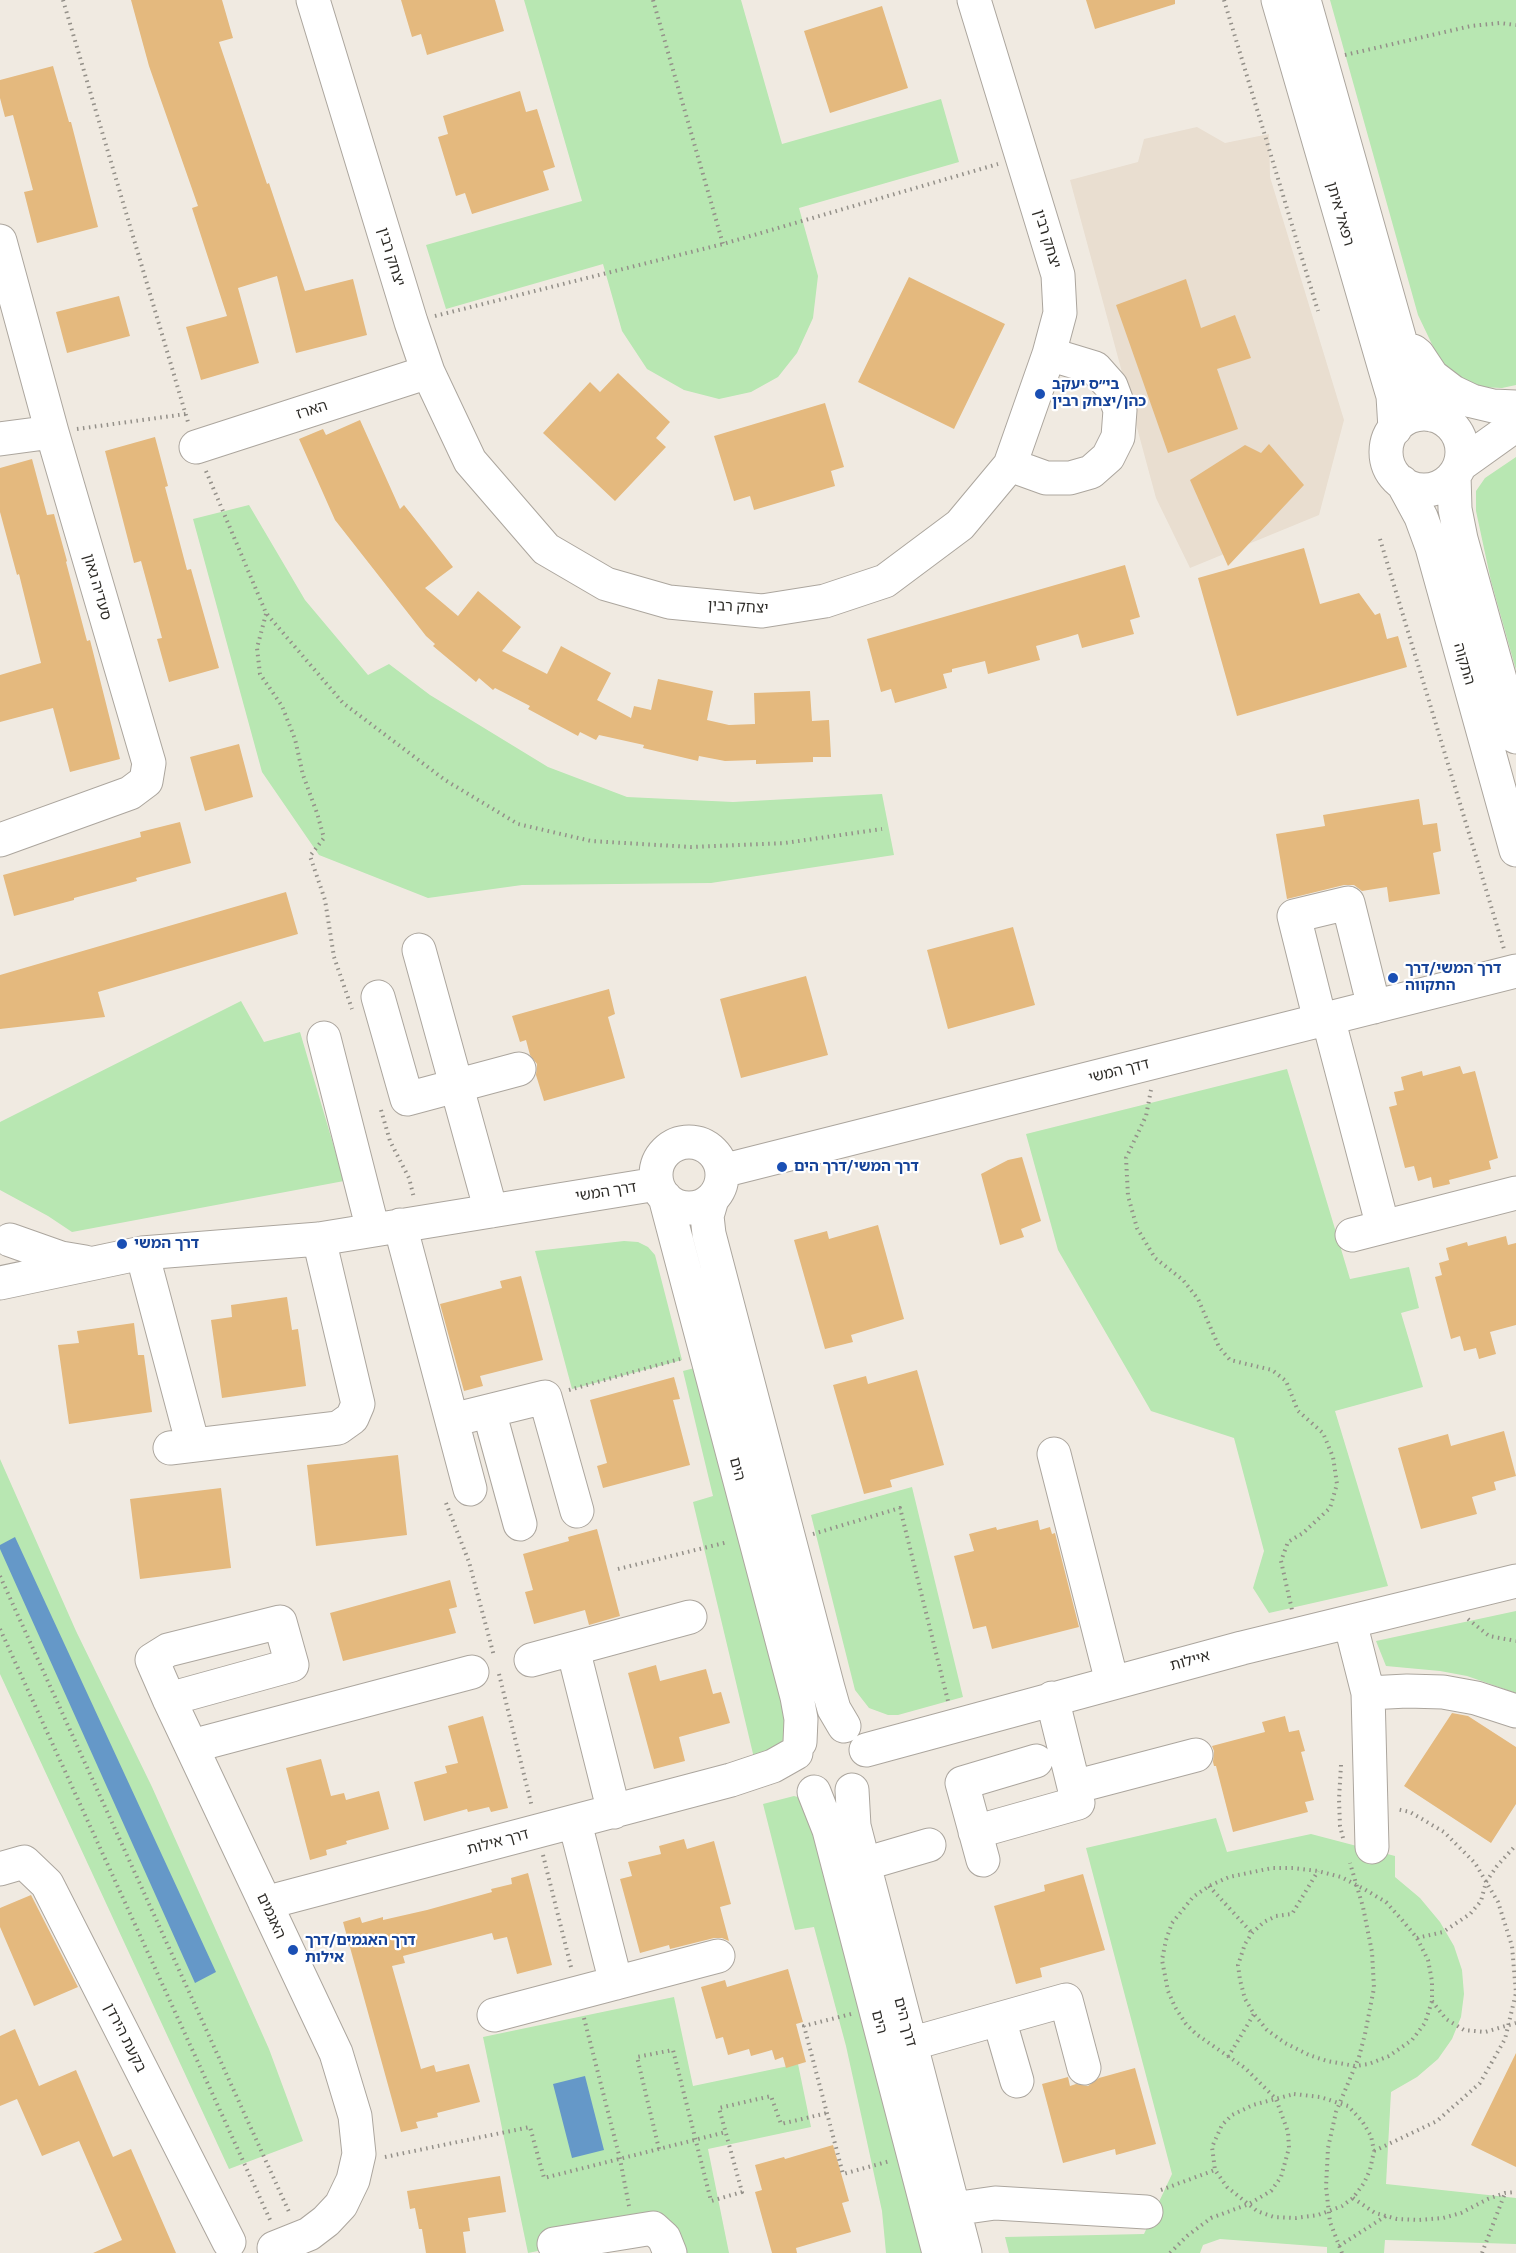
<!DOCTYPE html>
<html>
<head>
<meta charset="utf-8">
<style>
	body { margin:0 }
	canvas { display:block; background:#f0eae1 }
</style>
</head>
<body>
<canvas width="1516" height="2253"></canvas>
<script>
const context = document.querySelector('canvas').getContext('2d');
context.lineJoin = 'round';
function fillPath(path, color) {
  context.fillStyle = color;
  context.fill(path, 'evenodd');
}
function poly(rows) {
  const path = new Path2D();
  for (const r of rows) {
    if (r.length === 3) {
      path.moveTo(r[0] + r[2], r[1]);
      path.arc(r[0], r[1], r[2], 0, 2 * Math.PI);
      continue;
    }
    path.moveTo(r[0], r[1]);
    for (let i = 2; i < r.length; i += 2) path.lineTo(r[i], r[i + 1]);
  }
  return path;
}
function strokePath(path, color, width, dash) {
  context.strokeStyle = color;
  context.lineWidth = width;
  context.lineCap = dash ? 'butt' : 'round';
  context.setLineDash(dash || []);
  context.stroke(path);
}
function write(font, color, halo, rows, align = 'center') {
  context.font = font + ' "IBM Plex Sans","Noto Sans Hebrew",sans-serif';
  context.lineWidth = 4.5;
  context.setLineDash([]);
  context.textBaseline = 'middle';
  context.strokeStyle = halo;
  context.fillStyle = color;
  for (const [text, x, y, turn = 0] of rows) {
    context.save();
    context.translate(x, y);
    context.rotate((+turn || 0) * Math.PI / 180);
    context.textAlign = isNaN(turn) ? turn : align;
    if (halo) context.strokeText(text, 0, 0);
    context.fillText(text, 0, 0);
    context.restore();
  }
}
fillPath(poly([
	[1197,127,1225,143,1269,134,1270,177,1344,420,1319,515,1190,568,1156,498,1070,180,1138,162,1144,139]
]), '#e9ded0');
fillPath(poly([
	[524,0,741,0,782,144,941,99,959,162,799,208,818,276,813,318,797,353,778,377,751,392,719,399,684,390,647,369,622,331,603,264,446,309,426,245,582,201],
	[1330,0,1516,0,1516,385,1502,388,1479,387,1460,380,1440,361,1418,315],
	[1516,457,1516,670,1491,581,1476,511,1476,491,1485,478],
	[249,505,305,600,368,675,389,664,430,695,548,767,627,797,733,802,882,794,894,855,711,883,522,885,428,898,319,855,262,772,193,519],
	[241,1001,264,1042,300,1032,344,1181,72,1232,48,1216,0,1190,0,1122],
	[1287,1069,1350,1279,1409,1267,1419,1308,1401,1313,1423,1387,1335,1411,1388,1586,1269,1613,1253,1588,1264,1551,1234,1438,1151,1411,1058,1250,1026,1134],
	[624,1241,638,1242,648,1247,655,1255,682,1360,572,1389,535,1251],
	[706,1365,788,1689,785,1737,777,1748,754,1758,693,1502,713,1496,683,1371],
	[0,1459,76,1631,152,1787,269,2049,303,2141,229,2169,0,1674],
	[912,1487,963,1697,898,1715,888,1715,869,1708,855,1690,811,1515],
	[1516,1611,1516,1693,1467,1676,1440,1671,1386,1666,1376,1641],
	[794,1796,805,1799,929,2253,886,2253,882,2211,864,2128,846,2046,814,1927,795,1930,763,1804],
	[1216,1818,1227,1852,1311,1834,1395,1856,1395,1877,1420,1898,1440,1922,1454,1946,1462,1970,1464,1994,1461,2017,1452,2039,1438,2059,1417,2077,1391,2092,1386,2184,1516,2198,1516,2244,1385,2240,1384,2253,1327,2253,1327,2247,1220,2239,1203,2245,1200,2253,1009,2253,1005,2237,1144,2234,1172,2174,1086,1848],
	[674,1997,693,2086,798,2064,811,2127,708,2149,729,2253,667,2253,661,2226,528,2253,483,2037]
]), '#b8e7b2');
fillPath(poly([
	[15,1537,216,1972,195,1983,0,1549,0,1545],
	[585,2076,604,2150,572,2158,553,2084]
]), '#6598c8');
fillPath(poly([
	[131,0,222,0,233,38,219,42,267,184,269,183,305,291,353,279,367,335,296,353,277,276,238,288,259,363,201,380,186,327,227,316,192,208,198,206,149,66],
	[401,0,495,0,504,31,427,55,421,34,412,37],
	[1086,0,1175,0,1175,4,1095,29],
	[882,6,908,88,830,113,804,31],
	[53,66,69,122,71,122,98,227,37,243,24,192,33,190,13,115,5,117,0,98,0,80],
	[520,91,526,112,537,109,555,167,543,171,549,190,472,214,465,193,456,196,438,137,448,134,443,116],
	[909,277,1005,324,954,429,858,382],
	[1186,279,1201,328,1235,315,1251,358,1217,369,1238,429,1168,453,1116,305],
	[119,296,130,336,67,353,56,312],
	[618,373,670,422,656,438,666,447,615,501,543,433,590,382,600,392],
	[825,403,844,467,831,471,835,486,754,510,750,496,734,501,714,436],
	[360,420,400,509,404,505,453,567,425,588,458,616,478,591,521,627,502,651,547,674,561,646,611,673,597,700,631,718,634,706,651,710,658,679,713,691,707,720,729,725,755,724,754,693,810,691,812,721,829,720,831,757,813,757,813,762,756,764,756,760,725,761,699,756,698,761,643,748,644,745,599,735,596,740,580,732,578,736,528,709,530,706,495,688,493,690,479,678,476,682,433,646,435,644,426,636,335,520,299,439,323,429,326,435],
	[155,437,168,486,165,487,187,570,191,569,219,668,169,682,157,639,162,638,141,561,134,563,105,451],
	[1269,444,1304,485,1228,566,1190,480,1245,445,1261,453],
	[32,459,47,515,54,514,67,561,66,562,87,641,90,640,120,759,70,772,53,708,0,722,0,675,41,663,19,574,17,575,0,512,0,468],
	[1304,548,1320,604,1359,593,1375,615,1380,613,1387,639,1398,636,1407,667,1237,716,1198,578],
	[1125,565,1140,617,1130,620,1134,634,1082,648,1078,634,1068,637,1036,646,1040,660,988,674,985,661,952,669,952,672,943,674,947,688,895,703,891,689,881,692,867,639],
	[239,744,253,797,205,811,190,757],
	[1419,799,1423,825,1437,823,1441,851,1433,853,1440,894,1389,902,1387,887,1362,891,1354,885,1344,885,1287,899,1276,834,1325,826,1323,815],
	[180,822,191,863,136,878,137,881,74,898,74,900,14,916,3,875,141,837,140,832],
	[286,892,298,934,98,992,105,1017,0,1029,0,975],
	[1013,927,1035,1005,948,1029,927,950],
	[806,976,828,1055,741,1078,720,999],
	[609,989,615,1014,608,1017,625,1078,544,1101,536,1075,537,1064,530,1055,526,1040,520,1042,512,1016],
	[1460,1066,1463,1074,1475,1071,1498,1158,1489,1161,1491,1169,1449,1180,1450,1184,1433,1188,1431,1177,1418,1181,1414,1166,1405,1168,1389,1107,1397,1105,1394,1092,1404,1090,1401,1077,1422,1071,1423,1076],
	[1022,1157,1041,1221,1021,1229,1024,1237,1000,1245,981,1174,1008,1160],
	[878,1225,904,1319,851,1335,853,1342,825,1349,794,1240,827,1231,829,1239],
	[1506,1236,1508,1245,1516,1243,1516,1325,1490,1332,1496,1354,1479,1359,1476,1348,1464,1351,1460,1336,1451,1339,1435,1277,1442,1275,1439,1263,1449,1260,1446,1248,1467,1242,1468,1246],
	[521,1276,543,1360,480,1376,483,1386,464,1391,440,1304,502,1288,500,1281],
	[287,1297,292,1330,298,1329,306,1386,222,1398,211,1320,232,1317,231,1305],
	[134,1323,138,1355,144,1355,152,1412,69,1424,58,1345,79,1343,77,1331],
	[917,1370,944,1465,890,1480,892,1487,864,1494,833,1385,866,1376,868,1384],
	[674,1377,680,1399,673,1400,690,1465,603,1488,597,1466,607,1463,590,1400],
	[1504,1431,1516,1476,1494,1482,1496,1490,1472,1497,1477,1514,1421,1529,1398,1448,1448,1434,1451,1446],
	[398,1455,407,1535,316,1546,307,1465],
	[221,1488,231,1568,140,1579,130,1499],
	[1038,1520,1040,1530,1050,1527,1052,1534,1055,1533,1079,1627,992,1649,986,1626,973,1629,954,1556,974,1551,969,1534,996,1527,997,1530],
	[597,1529,620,1616,589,1625,585,1610,534,1624,525,1592,533,1590,523,1554,569,1541,568,1537],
	[450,1580,457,1607,449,1609,456,1633,343,1661,330,1613],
	[656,1665,660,1681,706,1669,713,1694,721,1692,730,1723,679,1737,685,1761,654,1769,628,1673],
	[1452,1713,1468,1716,1516,1747,1516,1804,1491,1843,1404,1786],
	[483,1716,508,1808,491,1812,489,1807,468,1812,467,1809,424,1821,414,1782,447,1773,445,1766,458,1763,448,1726],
	[1285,1716,1289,1732,1299,1730,1305,1751,1301,1752,1314,1800,1305,1802,1308,1812,1233,1832,1216,1766,1214,1766,1213,1762,1214,1751,1212,1746,1265,1732,1262,1722],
	[321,1759,331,1796,344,1793,346,1800,379,1791,389,1829,346,1841,347,1844,326,1850,327,1855,310,1860,286,1768],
	[684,1839,687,1849,714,1841,731,1904,720,1907,729,1941,722,1938,714,1938,670,1949,669,1945,640,1953,620,1879,632,1876,628,1862,661,1854,659,1846],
	[528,1873,552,1965,517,1974,507,1937,494,1940,492,1933,403,1956,405,1963,392,1966,421,2069,434,2065,436,2072,469,2064,480,2102,437,2113,438,2117,416,2122,418,2128,401,2132,343,1922,360,1917,362,1923,383,1917,383,1920,427,1910,492,1892,491,1889,512,1884,511,1878],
	[1083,1874,1105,1950,1040,1968,1042,1977,1016,1984,994,1906,1045,1891,1044,1885],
	[31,1895,78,1987,34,2006,0,1927,0,1908],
	[788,1969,803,2022,796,2024,806,2062,786,2068,783,2057,775,2060,772,2050,751,2056,749,2049,728,2055,723,2037,716,2039,701,1987,725,1980,727,1987],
	[15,2029,39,2086,76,2070,113,2157,131,2149,176,2253,93,2253,122,2240,79,2141,42,2156,17,2099,0,2106,0,2036],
	[1516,2053,1516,2167,1471,2145],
	[1135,2068,1156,2144,1116,2155,1115,2149,1063,2163,1042,2084,1068,2077,1070,2086,1076,2084,1088,2086,1099,2078],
	[833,2145,849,2201,842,2203,851,2232,796,2248,797,2253,772,2253,755,2192,762,2190,755,2165,784,2157,785,2159],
	[500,2176,506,2212,468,2218,470,2231,463,2232,466,2253,426,2253,422,2229,419,2229,415,2208,410,2209,407,2191]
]), '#e4b97e');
const minor = poly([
	[313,0,411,322,428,372,470,461,546,549,606,584,669,602,762,611,825,601,885,581,960,525,1010,465,1049,354,1060,313,1058,275,974,0],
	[1278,0,1387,376,1393,396,1395,429],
	[1304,0,1407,365,1432,415],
	[0,241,52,432,149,763,146,781,130,793,0,840],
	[1413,351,1418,355,1432,376,1453,392,1472,401,1493,406,1516,407],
	[1424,452,38],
	[0,439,52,432],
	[196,447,428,372],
	[1010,465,1046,478,1070,478,1091,472,1108,457,1118,437,1120,410,1111,386,1095,368,1049,354],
	[1460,465,1516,425],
	[1454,475,1455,509,1461,539,1516,737],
	[1402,482,1421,517,1432,547,1516,850],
	[419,950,491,1211],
	[378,997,407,1099,519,1069],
	[1328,1018,1383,1227],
	[1320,1020,1294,916,1348,903,1374,1007],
	[324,1038,373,1230],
	[689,1175,33],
	[722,1171,1516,971],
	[665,1197,797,1697,801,1719,800,1742],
	[712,1199,707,1216,709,1234,828,1688,834,1709,844,1726],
	[400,1225,470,1489],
	[1352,1235,1516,1193],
	[10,1240,61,1258,85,1262],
	[142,1253,193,1445],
	[0,1283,142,1253,319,1239,657,1184],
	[489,1411,520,1524],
	[452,1420,545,1397,577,1511],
	[170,1448,338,1428,352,1418,358,1404,319,1239],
	[1054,1454,1112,1682],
	[1350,1622,1368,1693,1372,1847],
	[573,1649,614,1812],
	[531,1660,690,1617],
	[1368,1693,1407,1691,1443,1692,1476,1698,1516,1711],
	[169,1699,292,1665,280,1622,168,1650,152,1660,169,1699,336,2053,355,2116,359,2154,353,2180,341,2205,326,2221,309,2234,274,2248],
	[192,1746,472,1672],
	[866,1750,1242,1648,1516,1581],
	[1074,1787,1196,1755],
	[852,1790,854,1826,965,2253],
	[814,1792,829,1830,939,2253],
	[575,1823,616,1983],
	[975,1832,1078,1803,1052,1698],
	[983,1860,962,1783,1036,1761],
	[864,1864,929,1845],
	[0,1869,24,1862,47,1884,229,2242],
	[265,1903,731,1780,773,1766,796,1753],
	[494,2015,718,1956],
	[999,2019,1017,2081],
	[910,2044,1066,2000,1084,2068],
	[953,2209,995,2203,1146,2212],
	[554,2244,653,2228,664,2238,670,2253]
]);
strokePath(minor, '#aca69e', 35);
strokePath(poly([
	[63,0,188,422],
	[653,0,723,244],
	[1224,0,1318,311],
	[1345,55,1471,26,1500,23,1516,25],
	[435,316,723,244,998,164],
	[77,429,186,414],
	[206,471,266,613,343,703,445,780,518,824,591,841,691,847,785,843,882,829],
	[1380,539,1504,949],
	[266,614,257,648,260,674,282,706,295,739,303,775,317,813,324,838,310,856,325,900,334,957,352,1009],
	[1151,1090,1146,1116,1126,1158,1128,1196,1137,1228,1155,1258,1183,1280,1198,1299,1219,1347,1230,1360,1272,1370,1286,1381,1298,1411,1323,1433,1333,1457,1337,1484,1330,1508,1303,1533,1288,1542,1281,1561,1292,1610],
	[381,1110,390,1141,409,1178,414,1198],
	[569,1390,680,1359],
	[446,1503,469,1562,494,1656],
	[813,1534,900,1508,948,1701],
	[618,1569,728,1542],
	[0,1576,290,2214],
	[1468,1619,1489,1636,1516,1641],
	[0,1629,271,2222],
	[499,1674,532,1807],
	[1341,1765,1339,1799,1340,1826,1343,1838],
	[543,1855,571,1967],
	[1209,1886,1252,1933],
	[1417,1938,1443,1932,1470,1914,1481,1901,1486,1882,1497,1866,1516,1845],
	[1432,2001,1446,2019,1464,2030,1485,2032,1516,2023],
	[851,2014,804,2026,843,2174,890,2161],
	[584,2018,620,2159,629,2206],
	[1228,2057,1254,2014],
	[1294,2094,1320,2097,1348,2106,1362,2121,1371,2136,1374,2151,1370,2170,1364,2183,1353,2198,1342,2206,1318,2215,1296,2218,1274,2217,1257,2211,1227,2187,1215,2170,1212,2147,1222,2125,1232,2115,1253,2105,1294,2094],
	[659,2149,637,2057,673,2050,711,2201,742,2192,719,2108,771,2096,781,2124,827,2113],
	[1374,2151,1437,2121,1480,2083,1505,2039,1516,1993,1512,1946,1498,1902,1475,1863,1444,1832,1410,1812,1396,1809],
	[385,2157,530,2127,544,2178,726,2132],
	[1161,2190,1215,2170],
	[1353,2198,1375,2213,1397,2219,1419,2220,1443,2218,1461,2213,1488,2199,1505,2193,1516,2192],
	[1339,2246,1386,2216],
	[1170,2253,1187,2236,1211,2218,1249,2204,1271,2191,1281,2177,1289,2148,1288,2132,1276,2099,1245,2068,1196,2034,1186,2024,1175,2007,1168,1991,1162,1960,1166,1940,1172,1923,1193,1897,1209,1886,1229,1877,1272,1868,1293,1868,1318,1871,1341,1877,1364,1889,1386,1902,1402,1920,1417,1938,1428,1960,1432,1981,1432,2001,1425,2023,1412,2040,1389,2056,1369,2064,1355,2066,1327,2061,1309,2055,1285,2043,1267,2030,1254,2014,1245,1999,1240,1980,1238,1965,1245,1944,1252,1933,1264,1922,1276,1916,1292,1914,1318,1871],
	[1342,2253,1330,2222,1326,2187,1328,2148,1336,2112,1359,2057,1365,2034,1374,1988,1372,1952,1363,1907,1350,1863],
	[1482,2253,1505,2193]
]), '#949089', 4, [1.5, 4.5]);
strokePath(minor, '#fff', 33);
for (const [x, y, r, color] of [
	[1040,394,6,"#1a4fb4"],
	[1393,978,6,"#1a4fb4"],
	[782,1167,6,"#1a4fb4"],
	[122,1244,6,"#1a4fb4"],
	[293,1950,6,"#1a4fb4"]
]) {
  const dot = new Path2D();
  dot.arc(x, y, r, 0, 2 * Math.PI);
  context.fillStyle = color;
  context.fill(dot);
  strokePath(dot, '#fff', 2);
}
write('15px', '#2e2c28', '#fff', [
	["רפאל איתן",1340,214,74],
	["יצחק רבין",1047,239,73],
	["יצחק רבין",391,257,73],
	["הארז",312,410,-18],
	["סעדיה גאון",97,587,74],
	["יצחק רבין",738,607,3],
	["התקוה",1464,664,74],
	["דדך המשי",1119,1071,-14],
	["דרך המשי",606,1192,-9],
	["הים",737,1469,75],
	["איילות",1190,1661,-15],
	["דרך אילות",498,1842,-15],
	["האגמים",271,1916,65],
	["הים",879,2022,75],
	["דרך הים",905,2022,75],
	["בקעת הירדן",125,2038,63]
]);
write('bold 15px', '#164399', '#fff', [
	["בי״ס יעקב",1052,385],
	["כהן/יצחק רבין",1052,402],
	["דרך המשי/דרך",1405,969],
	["התקווה",1405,986],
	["דרך המשי/דרך הים",794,1167],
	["דרך המשי",134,1244],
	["דרך האגמים/דרך",305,1941],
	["אילות",305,1958]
], 'left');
</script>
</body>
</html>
